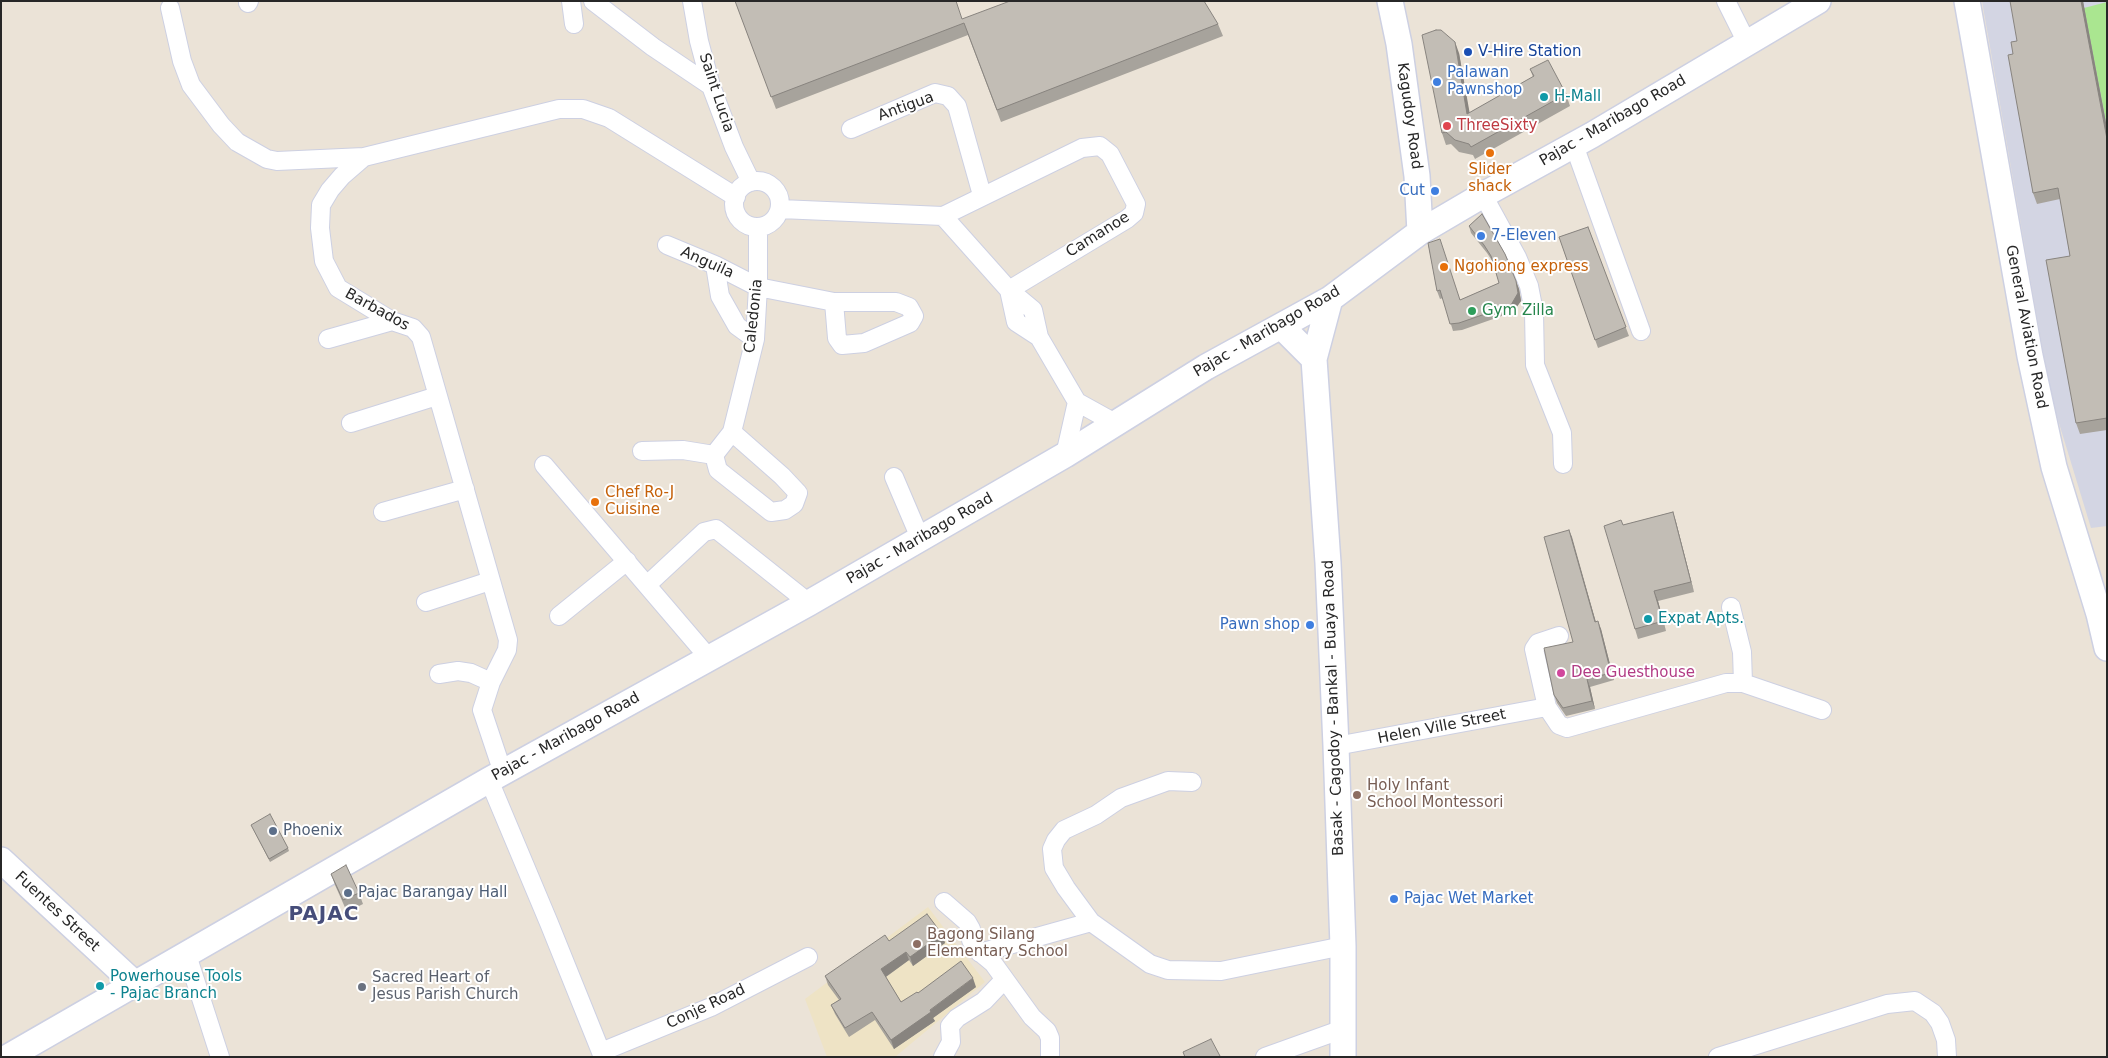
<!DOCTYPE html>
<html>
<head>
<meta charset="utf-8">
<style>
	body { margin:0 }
	#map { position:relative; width:2108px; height:1058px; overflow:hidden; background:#ebe3d7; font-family:"DejaVu Sans",sans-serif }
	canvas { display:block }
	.frame { position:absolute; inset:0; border:2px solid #272727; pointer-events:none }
</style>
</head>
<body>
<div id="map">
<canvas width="2108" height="1058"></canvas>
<div class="frame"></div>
</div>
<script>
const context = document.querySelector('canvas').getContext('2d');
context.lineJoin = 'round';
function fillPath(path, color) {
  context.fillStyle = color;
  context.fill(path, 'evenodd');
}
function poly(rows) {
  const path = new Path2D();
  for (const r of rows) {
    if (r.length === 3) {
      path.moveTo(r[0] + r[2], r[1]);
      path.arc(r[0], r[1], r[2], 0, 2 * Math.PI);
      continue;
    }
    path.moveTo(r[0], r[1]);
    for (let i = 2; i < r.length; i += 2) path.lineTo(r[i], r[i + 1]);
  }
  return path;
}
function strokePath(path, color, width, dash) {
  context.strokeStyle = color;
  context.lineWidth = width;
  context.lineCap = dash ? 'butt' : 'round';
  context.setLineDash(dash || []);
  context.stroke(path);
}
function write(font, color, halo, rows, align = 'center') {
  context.font = font + ' "DejaVu Sans",sans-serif';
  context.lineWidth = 4;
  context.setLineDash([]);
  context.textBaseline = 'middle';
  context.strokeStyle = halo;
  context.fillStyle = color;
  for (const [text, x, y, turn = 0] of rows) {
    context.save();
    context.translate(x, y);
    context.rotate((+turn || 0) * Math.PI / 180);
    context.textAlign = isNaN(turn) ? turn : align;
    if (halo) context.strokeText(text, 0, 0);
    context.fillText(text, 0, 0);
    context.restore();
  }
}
fillPath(poly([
	[928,907,985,982,895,1057,827,1057,805,999]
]), '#eee3c5');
fillPath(poly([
	[1982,1,2107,1,2107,526,2091,528,2051,397]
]), '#d3d5e3');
fillPath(poly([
	[2107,2,2107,127,2084,8]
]), '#aae690');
const street = poly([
	[571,1,574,24],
	[593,1,653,47,711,86],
	[692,1,699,41,711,86,734,147,751,182],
	[1726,1,1747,43],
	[248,3,249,1],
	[170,8,182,61,191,85,221,125,237,142,267,159,277,161,364,157],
	[851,129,935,93,948,96,957,106,982,195],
	[1574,145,1641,331],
	[757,204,23],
	[1483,195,1517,257,1529,286,1534,312,1535,365,1562,433,1563,464],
	[780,209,943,216],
	[943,216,1082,148,1100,146,1110,154,1136,204,1134,213,1127,219,1009,290],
	[943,216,1009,290,1033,310,1039,337,1077,402,1115,423],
	[667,245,715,265,758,287,834,302],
	[715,265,720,296,737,326,755,339],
	[1009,290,1016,322,1039,337],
	[834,302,896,302,909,307,914,316,910,323,864,343,842,345,837,338,834,302],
	[328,339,392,321],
	[351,423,437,396],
	[732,432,782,476,798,493,794,504,785,510,771,512,718,470,714,455,732,432],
	[732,432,755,339,758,287,758,227],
	[642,451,683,450,714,455],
	[1065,455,1077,402],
	[544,465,709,658],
	[894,477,920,538],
	[383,512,465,489],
	[647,585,704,532,716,529,809,603],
	[426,602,490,581],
	[1731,607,1742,652,1743,683],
	[559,616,627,561],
	[1559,636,1538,643,1534,649,1547,707,1559,725,1567,728,1726,683,1743,683,1822,710],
	[439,674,458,671,471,673,491,682],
	[1336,746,1547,707],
	[503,773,482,710,491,682,507,650,508,640,421,337,413,328,392,321,338,288,324,261,320,228,321,205,330,190,342,176,364,157,559,109,583,109,609,118,736,197],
	[489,780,549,923,603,1057],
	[944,902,967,922,971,929,971,940,975,948,993,963,1032,1017,1047,1031,1050,1038,1050,1056],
	[1091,922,1066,888,1054,868,1052,849,1056,840,1064,830,1096,815,1121,798,1168,781,1192,782],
	[980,953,1091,922,1150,964,1168,970,1221,971,1343,946],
	[187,955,220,1057],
	[601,1052,711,1007,808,957],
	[943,1057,951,1042,950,1026,957,1018,984,1001,1004,980],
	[1265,1057,1343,1029],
	[1718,1057,1887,1004,1915,1001,1933,1013,1940,1023,1946,1040,1947,1057]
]);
const secondary = poly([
	[1390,1,1399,44,1417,176,1420,232],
	[1967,1,2030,356,2054,467,2099,614,2107,648],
	[1330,299,1314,359,1328,563,1336,746,1343,946,1343,1057],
	[1282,327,1314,359],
	[1,860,135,984],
	[8,1057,489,780,809,603,1065,455,1206,367,1330,299,1420,232,1483,195,1592,135,1818,1]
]);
strokePath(street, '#cdd0e2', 20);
strokePath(secondary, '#cdd0e2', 28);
strokePath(street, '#fff', 18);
strokePath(secondary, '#fff', 25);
fillPath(poly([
	[735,1,962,19,1218,24,1223,36,1001,122,968,35,776,109],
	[2083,1,2107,128,2107,430,2080,434,2076,423,2070,256,2060,199,2037,204,2033,193,2013,54,2017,41],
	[1459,53,1469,113,1533,77,1530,69,1566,94,1570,106,1475,159,1473,155,1459,152,1451,144,1446,145,1442,133],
	[1482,214,1519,289,1521,301,1513,312,1462,330,1453,331,1443,298,1440,299,1437,291,1428,243,1460,300,1499,283,1493,262,1487,253,1471,233,1469,226],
	[1588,227,1629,336,1598,348,1559,237],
	[1673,512,1676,522,1694,592,1658,601,1666,631,1638,639,1635,629,1623,525],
	[1569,530,1596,622,1601,629,1614,680,1590,687,1595,709,1566,716,1557,703,1554,695,1573,642],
	[251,825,288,848,289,851,270,862],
	[331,874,359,893,363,904,347,912,335,885],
	[942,934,945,943,913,966,909,960,886,977,901,1002,918,993,976,987,933,1018,935,1021,894,1049,875,1020,849,1037,835,1014,831,1005,839,1000,828,985,825,976,889,941]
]), '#a7a39c');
fillPath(poly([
	[2081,1,2083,1,2107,128,2107,139],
	[1455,42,1459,53,1472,126,1467,114],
	[1516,281,1519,289,1521,301,1513,312,1511,305],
	[1673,512,1676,522,1694,592,1691,582],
	[1569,530,1572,537,1598,630,1595,622],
	[1654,591,1658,601,1666,631],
	[1598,621,1601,629,1614,680,1611,673],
	[1587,679,1590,687,1595,709,1592,701],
	[942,934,945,943,913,966,910,957],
	[906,952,909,960,884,978,881,969],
	[973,978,976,987,933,1018,935,1021,894,1049,891,1040]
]), '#88847f');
const building = poly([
	[735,1,956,1,962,19,1010,1,1204,1,1218,24,997,110,964,23,771,97,735,1],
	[2010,1,2081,1,2107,139,2107,418,2076,423,2046,260,2070,256,2058,188,2033,193,2008,55,2013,54,2011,42,2017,41,2010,1],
	[1436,30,1441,30,1455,42,1467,114,1534,76,1530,69,1548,60,1566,94,1471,147,1469,144,1455,140,1446,132,1442,133,1422,35,1436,30],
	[1482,214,1505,254,1516,281,1518,293,1511,305,1459,323,1450,324,1440,290,1437,291,1428,243,1440,239,1460,300,1499,283,1491,256,1484,245,1469,226,1482,214],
	[1588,227,1626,327,1595,340,1559,237,1588,227],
	[1673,512,1691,582,1654,591,1663,621,1635,629,1604,526,1621,520,1623,525,1673,512],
	[1569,530,1595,622,1598,621,1611,673,1587,679,1592,701,1563,708,1554,695,1544,648,1573,642,1544,537,1569,530],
	[270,814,288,848,269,859,251,825,270,814],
	[346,865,359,893,343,900,331,874,346,865],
	[927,914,942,934,910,957,906,952,881,969,901,1002,917,992,918,993,961,961,973,978,930,1010,931,1012,891,1040,872,1012,845,1028,831,1005,841,999,825,976,885,935,889,941,927,914],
	[1211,1039,1220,1056,1218,1057,1185,1057,1183,1052,1211,1039]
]);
fillPath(building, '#c2bdb5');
strokePath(building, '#88847f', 1);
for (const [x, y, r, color] of [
	[1468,52,5,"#1a4fb4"],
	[1437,82,5,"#3f7fe0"],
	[1544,97,5,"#0f9aa8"],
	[1447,126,5,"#e0444e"],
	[1490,153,5,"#e8710a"],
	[1435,191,5,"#3f7fe0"],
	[1481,236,5,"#3f7fe0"],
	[1444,267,5,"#e8710a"],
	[1472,311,5,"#2e9e5b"],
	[595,502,5,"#e8710a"],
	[1648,619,5,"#0f9aa8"],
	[1310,625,5,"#3f7fe0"],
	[1561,673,5,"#d1479c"],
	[1357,795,5,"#8d6e63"],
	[273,831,5,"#5c6f8a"],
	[348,893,5,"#5c6f8a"],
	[1394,899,5,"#3f7fe0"],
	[917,944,5,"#8d6e63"],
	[100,986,5,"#0f9aa8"],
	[362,987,5,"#6b7280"]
]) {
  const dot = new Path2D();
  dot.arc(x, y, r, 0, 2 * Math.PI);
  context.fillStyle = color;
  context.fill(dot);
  strokePath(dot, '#fff', 2);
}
write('15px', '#164399', '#fff', [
	["V-Hire Station",1478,52]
], 'left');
write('15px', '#366cbe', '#fff', [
	["Palawan",1447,73],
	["Pawnshop",1447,90],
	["Cut",1425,191,"right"],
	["7-Eleven",1491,236],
	["Pawn shop",1300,625,"right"],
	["Pajac Wet Market",1404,899]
], 'left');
write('15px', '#272727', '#fff', [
	["Saint Lucia",716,93,72],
	["Antigua",906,107,-20],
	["Kagudoy Road",1409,116,82],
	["Pajac - Maribago Road",1613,121,-30],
	["Camanoe",1098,235,-32],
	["Anguila",707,263,24],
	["Barbados",377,310,29],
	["Caledonia",754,316,-84],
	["General Aviation Road",2026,327,79],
	["Pajac - Maribago Road",1267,332,-30],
	["Pajac - Maribago Road",920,539,-30],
	["Basak - Cagodoy - Bankal - Buaya Road",1334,708,-92],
	["Helen Ville Street",1442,727,-11],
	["Pajac - Maribago Road",566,737,-29],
	["Fuentes Street",57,912,43],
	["Conje Road",706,1007,-25]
]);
write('15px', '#0d838f', '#fff', [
	["H-Mall",1554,97],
	["Expat Apts.",1658,619],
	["Powerhouse Tools",110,977],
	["- Pajac Branch",110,994]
], 'left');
write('15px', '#be3a42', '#fff', [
	["ThreeSixty",1457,126]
], 'left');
write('15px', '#c56008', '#fff', [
	["Slider",1490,170,"center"],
	["shack",1490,187,"center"],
	["Ngohiong express",1454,267],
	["Chef Ro-J",605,493],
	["Cuisine",605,510]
], 'left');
write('15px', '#27864d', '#fff', [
	["Gym Zilla",1482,311]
], 'left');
write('15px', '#b23c85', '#fff', [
	["Dee Guesthouse",1571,673]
], 'left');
write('15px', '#785e54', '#fff', [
	["Holy Infant",1367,786],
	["School Montessori",1367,803],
	["Bagong Silang",927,935],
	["Elementary School",927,952]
], 'left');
write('15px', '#4e5e75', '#fff', [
	["Phoenix",283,831],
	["Pajac Barangay Hall",358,893]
], 'left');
write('15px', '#5b616d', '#fff', [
	["Sacred Heart of",372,978],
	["Jesus Parish Church",372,995]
], 'left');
context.letterSpacing = '1px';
write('bold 20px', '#464d7a', '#fff', [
	["PAJAC",324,915]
]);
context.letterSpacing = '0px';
</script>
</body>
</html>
